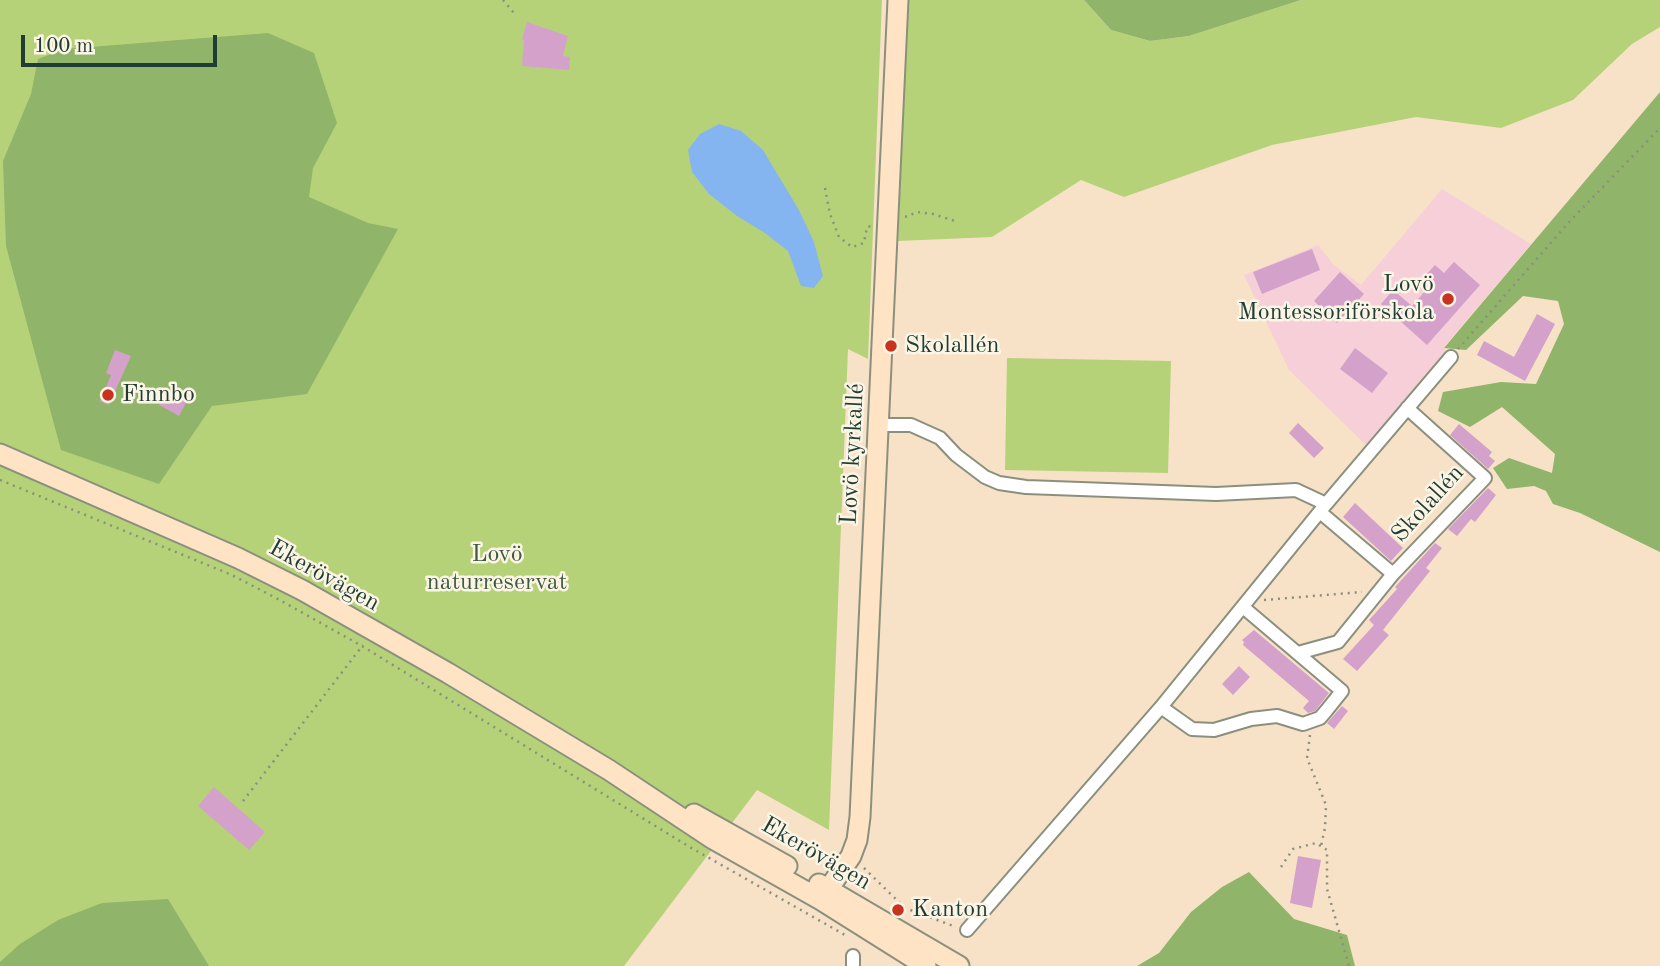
<!DOCTYPE html>
<html>
<head>
<meta charset="utf-8">
<style>
	body { margin:0 }
	#map { position:relative; width:1660px; height:966px; overflow:hidden; background:#f7e2c8; font-family:"Old Standard TT",serif }
	canvas { display:block }
	.scale { position:absolute; left:21px; top:35px; width:196px; height:32px; box-sizing:border-box; border:4px solid #1f3d34; border-top:0; padding-left:9px; font-size:21px; line-height:24px; white-space:nowrap; color:#1f3d34; -webkit-text-stroke:5px #fcf5e5; paint-order:stroke }
</style>
</head>
<body>
<div id="map">
<canvas width="1660" height="966"></canvas>
<div class="scale">100 m</div>
</div>
<script>
const context = document.querySelector('canvas').getContext('2d');
context.lineJoin = 'round';
function fillPath(path, color) {
  context.fillStyle = color;
  context.fill(path, 'evenodd');
}
function poly(rows) {
  const path = new Path2D();
  for (const r of rows) {
    path.moveTo(r[0], r[1]);
    for (let i = 2; i < r.length; i += 2) path.lineTo(r[i], r[i + 1]);
  }
  return path;
}
function strokePath(path, color, width, dash) {
  context.strokeStyle = color;
  context.lineWidth = width;
  context.lineCap = dash ? 'butt' : 'round';
  context.setLineDash(dash || []);
  context.stroke(path);
}
function write(font, color, halo, rows, align = 'center') {
  context.font = font + ' "Old Standard TT",serif';
  context.lineWidth = 5;
  context.setLineDash([]);
  context.textBaseline = 'middle';
  context.strokeStyle = halo;
  context.fillStyle = color;
  for (const [text, x, y, turn = 0] of rows) {
    context.save();
    context.translate(x, y);
    context.rotate((+turn || 0) * Math.PI / 180);
    context.textAlign = isNaN(turn) ? turn : align;
    if (halo) context.strokeText(text, 0, 0);
    context.fillText(text, 0, 0);
    context.restore();
  }
}
fillPath(poly([
	[1442,189,1531,244,1444,347,1447,356,1369,448,1289,370,1244,275,1318,245,1334,265,1361,285]
]), '#f6cfd8');
fillPath(poly([
	[0,0,882,0,868,359,848,349,829,830,757,790,624,966,0,966],
	[908,0,1084,0,1111,30,1150,41,1189,36,1301,0,1660,0,1660,27,1632,44,1573,100,1501,128,1416,117,1272,145,1124,197,1081,180,992,237,898,241],
	[1007,358,1171,361,1168,473,1005,470]
]), '#b6d279');
fillPath(poly([
	[1084,0,1301,0,1189,36,1150,41,1111,30],
	[268,33,314,53,337,123,313,168,309,197,368,223,398,229,307,394,212,406,159,484,61,450,6,246,3,161,31,94,38,59,64,49],
	[1660,92,1660,552,1580,513,1553,504,1546,491,1534,486,1507,489,1493,468,1509,458,1552,473,1555,454,1502,407,1470,427,1438,411,1443,392,1501,382,1536,384,1564,324,1558,301,1523,296,1466,350,1444,348],
	[1249,872,1294,919,1347,935,1355,966,1137,966,1159,953,1191,912,1222,887],
	[168,899,209,966,0,966,0,962,20,944,58,920,102,903]
]), '#90b469');
fillPath(poly([
	[719,124,741,131,763,150,799,210,814,242,823,276,814,288,801,286,788,251,765,233,737,216,709,194,692,172,688,150,700,134]
]), '#85b5f1');
fillPath(poly([
	[527,22,568,36,563,56,570,57,569,70,522,66,524,40,522,39],
	[1312,249,1320,270,1262,294,1253,272],
	[1454,262,1480,285,1427,345,1381,304,1393,290,1412,306,1433,282,1425,276,1435,265,1444,273],
	[1340,272,1364,294,1337,323,1314,301],
	[1537,314,1555,324,1525,381,1477,355,1484,341,1514,357],
	[1355,348,1388,373,1372,393,1340,369],
	[115,350,131,356,109,405,100,401,111,375,106,373],
	[167,390,187,401,179,416,159,405],
	[1298,423,1324,448,1314,458,1289,433],
	[1459,424,1492,452,1489,456,1495,461,1488,469,1450,435],
	[1488,488,1496,495,1475,522,1471,519,1457,536,1448,529],
	[1355,503,1403,548,1391,561,1343,517],
	[1435,543,1442,548,1426,568,1430,571,1383,630,1389,635,1357,671,1343,659,1374,625,1369,620,1397,589,1395,587],
	[1254,630,1329,693,1315,711,1308,713,1303,708,1309,701,1243,645,1244,642,1242,640],
	[1239,666,1250,677,1233,695,1222,684],
	[1342,706,1348,711,1334,729,1327,723],
	[214,787,265,832,249,850,198,806],
	[1298,856,1321,860,1312,908,1290,903]
]), '#d4a1ca');
const street = poly([
	[879,425,911,425,940,438,956,455,985,477,999,483,1026,487,1216,494,1296,490,1326,504],
	[1320,512,1393,574],
	[1298,653,1338,642,1393,574,1485,478,1407,408],
	[1161,707,1192,729,1214,730,1251,719,1277,716,1303,724,1320,718,1326,711,1342,691,1243,607],
	[967,930,1161,707,1326,504,1451,357],
	[853,966,853,956]
]);
const secondary = poly([
	[0,454,238,558,302,590,448,673,609,770,713,839,821,900,926,966],
	[694,814,787,866],
	[819,884,959,966],
	[821,900,851,856,857,840,860,817,898,0]
]);
strokePath(street, '#8b907e', 16);
strokePath(secondary, '#8b907e', 23);
strokePath(poly([
	[503,0,514,13],
	[825,188,830,214,839,237,852,247,864,243,867,227,872,226],
	[905,217,917,212,933,214,955,221],
	[1458,349,1569,222,1660,128],
	[0,480,232,575,276,598,362,646,688,846,845,935],
	[1264,600,1362,592],
	[1310,735,1307,758,1326,805,1325,828,1321,846],
	[243,801,363,645],
	[1281,867,1293,849,1316,843,1327,850,1327,889,1349,966],
	[864,868,905,908,956,927]
]), '#8b907e', 2.5, [2, 5]);
strokePath(street, '#fff', 12);
strokePath(secondary, '#fee4c5', 19);
for (const [x, y, r, color] of [
	[1448,299,7,"#c8321e"],
	[891,346,7,"#c8321e"],
	[108,395,7,"#c8321e"],
	[898,910,7,"#c8321e"]
]) {
  const dot = new Path2D();
  dot.arc(x, y, r, 0, 2 * Math.PI);
  context.fillStyle = color;
  context.fill(dot);
  strokePath(dot, '#fcf5e5', 2.5);
}
write('24px', '#1f3d34', '#fcf5e5', [
	["Lovö",1434,285,"right"],
	["Montessoriförskola",1434,313,"right"],
	["Skolallén",905,346],
	["Finnbo",122,395],
	["Kanton",912,910]
], 'left');
write('24px', '#1f3d34', '#fcf5e5', [
	["Lovö kyrkallé",853,454,-87],
	["Skolallén",1428,504,-48],
	["Ekerövägen",324,576,29],
	["Ekerövägen",816,854,30]
]);
write('24px', '#3d5b42', '#fcf5e5', [
	["Lovö",497,555],
	["naturreservat",497,583]
]);
</script>
</body>
</html>
